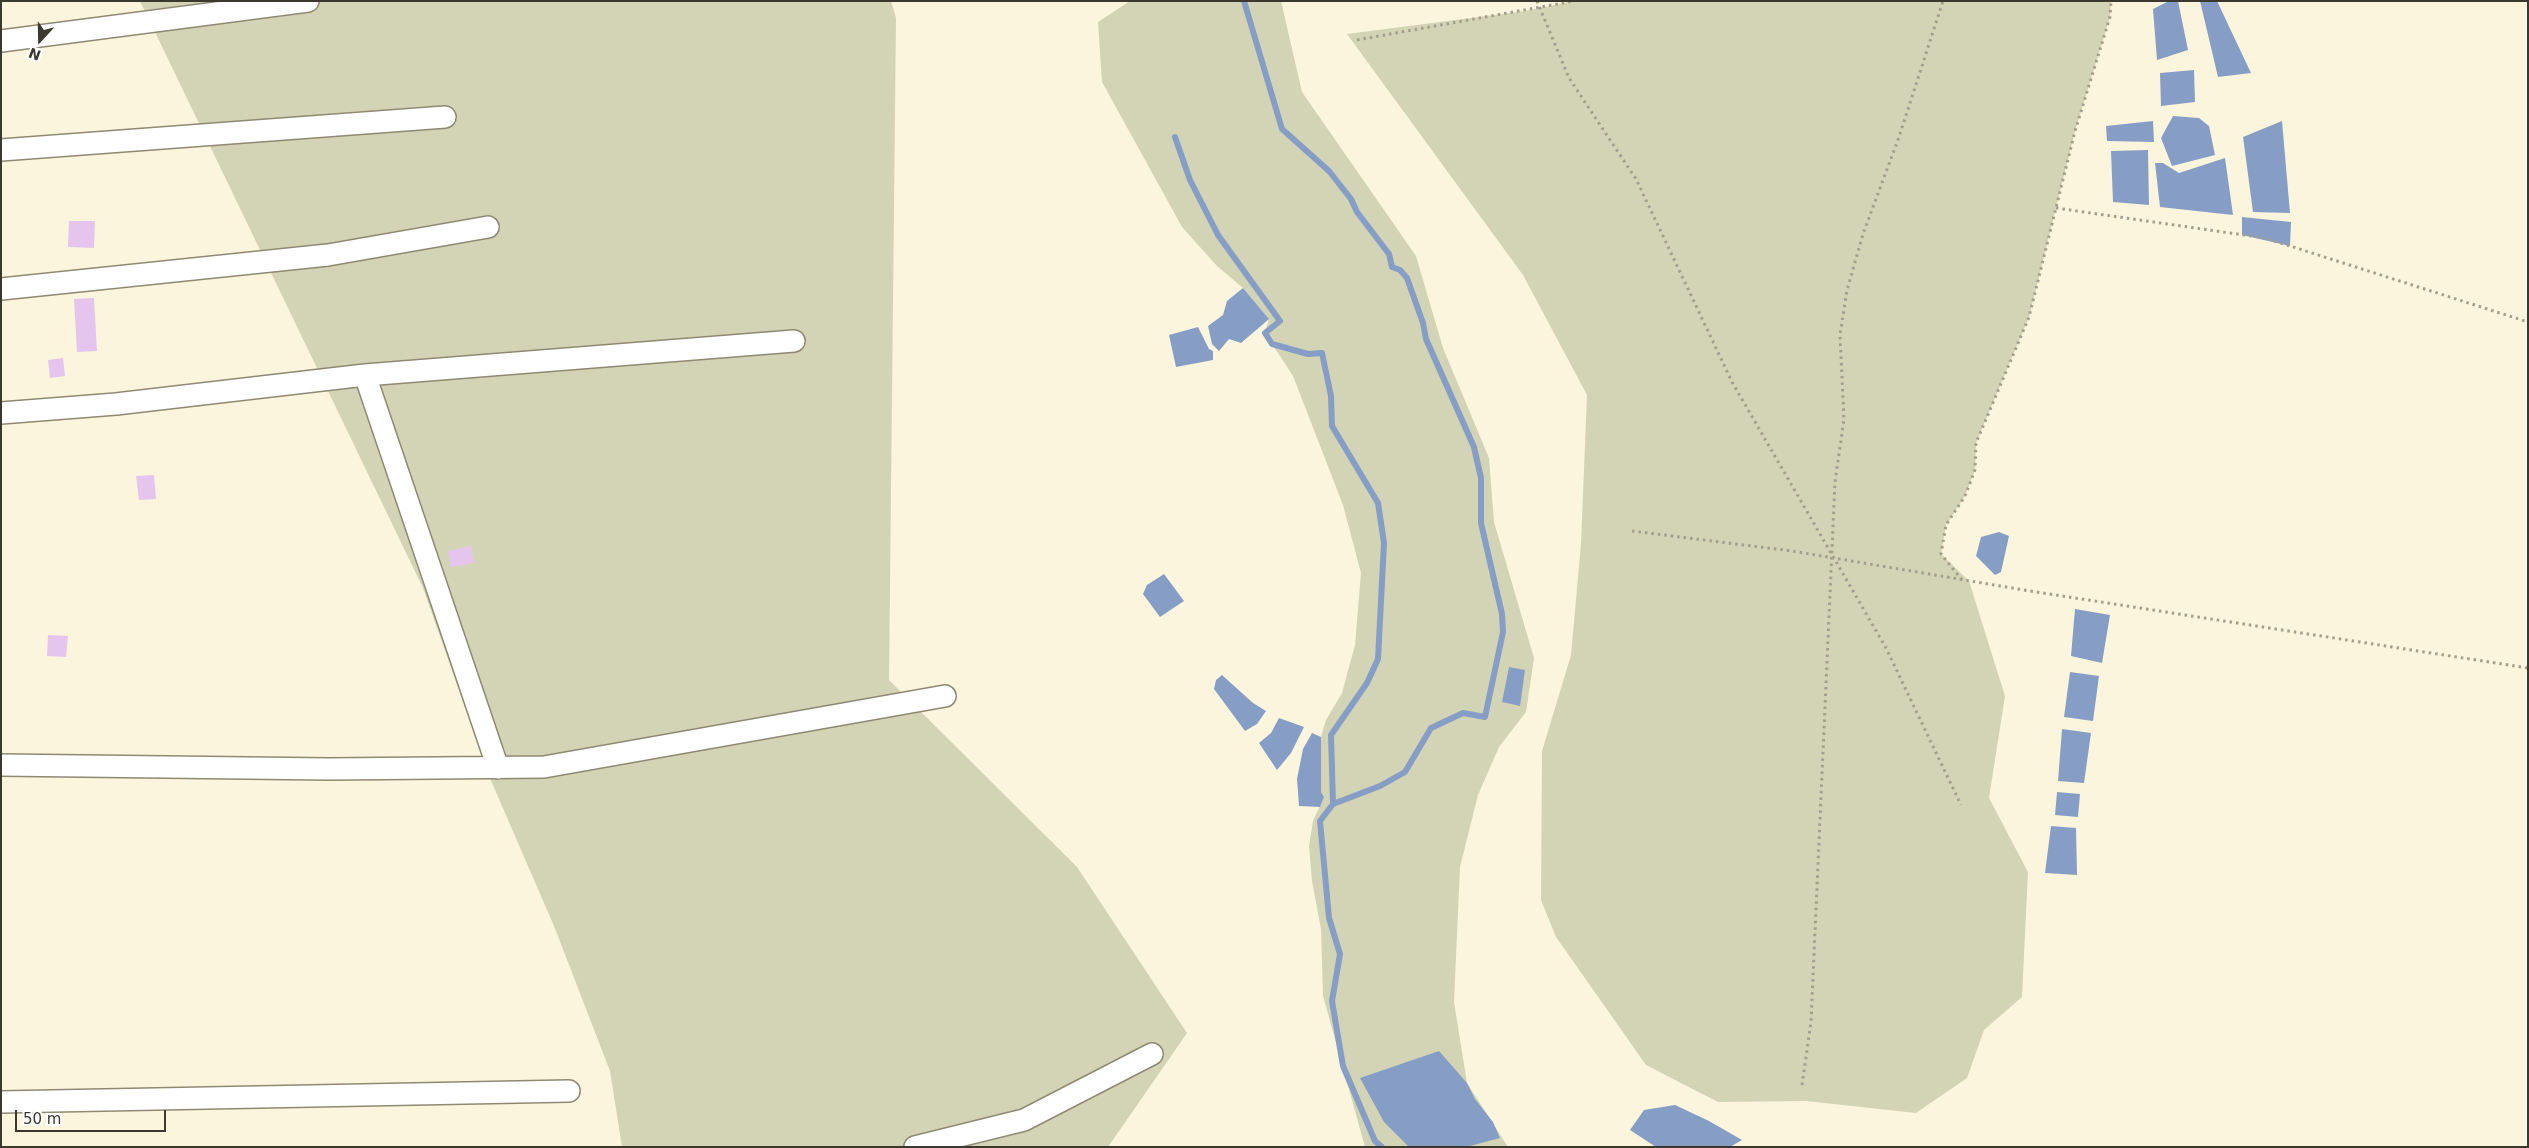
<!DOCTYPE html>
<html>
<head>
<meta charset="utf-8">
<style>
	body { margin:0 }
	#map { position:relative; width:2529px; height:1148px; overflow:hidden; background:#fbf5dd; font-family:"DejaVu Sans",sans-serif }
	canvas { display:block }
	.frame { position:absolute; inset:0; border:2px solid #3b382f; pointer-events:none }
	.north { position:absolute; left:15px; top:15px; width:50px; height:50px; -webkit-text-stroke:4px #fff; paint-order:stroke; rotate:201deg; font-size:14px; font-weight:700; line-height:20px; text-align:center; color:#3b382f }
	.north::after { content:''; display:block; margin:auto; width:18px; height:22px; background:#3b382f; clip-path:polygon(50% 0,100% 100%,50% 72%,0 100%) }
	.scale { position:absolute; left:15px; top:1110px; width:151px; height:22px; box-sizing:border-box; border:2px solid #3b382f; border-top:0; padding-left:6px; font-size:15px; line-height:18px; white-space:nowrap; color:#3b382f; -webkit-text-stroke:4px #fff; paint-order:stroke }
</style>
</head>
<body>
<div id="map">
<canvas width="2529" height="1148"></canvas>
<div class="frame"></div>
<div class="north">N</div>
<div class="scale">50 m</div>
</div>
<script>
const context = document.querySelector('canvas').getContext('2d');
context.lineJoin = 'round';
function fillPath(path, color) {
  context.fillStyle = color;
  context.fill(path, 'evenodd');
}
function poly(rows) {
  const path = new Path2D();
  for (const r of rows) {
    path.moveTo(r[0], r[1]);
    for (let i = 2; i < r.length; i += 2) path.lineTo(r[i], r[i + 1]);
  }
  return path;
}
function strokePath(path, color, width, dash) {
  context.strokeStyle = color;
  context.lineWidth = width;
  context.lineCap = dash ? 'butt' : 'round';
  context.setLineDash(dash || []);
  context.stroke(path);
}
fillPath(poly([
	[140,1,891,1,896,18,889,680,1077,867,1187,1033,1108,1147,622,1147,610,1071,554,926,489,776,423,588],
	[1130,1,1281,1,1302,92,1416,256,1443,348,1489,458,1494,522,1534,658,1526,712,1499,747,1478,795,1460,867,1454,1002,1467,1083,1508,1147,1365,1147,1323,996,1321,929,1312,881,1309,846,1313,821,1324,797,1321,792,1321,737,1326,720,1342,693,1355,645,1361,573,1343,505,1293,376,1265,333,1269,319,1243,288,1217,266,1182,227,1102,82,1098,22],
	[1574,1,2111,1,2110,17,2075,131,2029,317,1976,443,1975,470,1965,496,1946,525,1941,554,1969,581,2005,696,1989,798,2028,872,2022,997,1984,1030,1967,1078,1916,1113,1806,1101,1718,1102,1646,1065,1556,937,1541,900,1542,751,1571,655,1581,544,1587,395,1523,275,1347,34,1525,11]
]), '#d2d4b5');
fillPath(poly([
	[2169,1,2178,1,2188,50,2157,60,2153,9],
	[2200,1,2217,1,2251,73,2218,77],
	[2194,70,2195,102,2161,106,2160,73],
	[2173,116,2199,118,2209,126,2215,155,2172,166,2161,138],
	[2153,121,2154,142,2107,141,2106,126],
	[2282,121,2290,213,2253,212,2243,137],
	[2148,150,2149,205,2113,202,2111,151],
	[2225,158,2233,215,2160,207,2155,163,2163,163,2179,173],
	[2242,217,2291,222,2290,246,2242,235],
	[1243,288,1269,319,1241,343,1229,339,1219,351,1212,344,1208,326,1223,315,1227,301],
	[1198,327,1209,349,1213,351,1213,360,1176,367,1169,335],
	[1999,532,2009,536,2001,572,1995,575,1976,556,1981,537],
	[1164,574,1184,601,1160,617,1143,594,1147,585],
	[2075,609,2110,615,2102,663,2071,656],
	[1509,667,1525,670,1520,706,1502,702],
	[2070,672,2099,676,2093,721,2064,717],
	[1222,675,1253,703,1266,711,1257,724,1245,731,1214,689,1216,680],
	[1279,718,1304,727,1291,753,1277,770,1259,743,1271,733],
	[2062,729,2091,733,2084,783,2058,781],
	[1312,733,1321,737,1321,792,1324,797,1320,807,1299,806,1297,779,1303,749],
	[2057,792,2080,794,2078,817,2055,815],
	[2051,826,2076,828,2077,875,2045,873],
	[1439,1051,1467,1083,1475,1099,1493,1122,1500,1138,1466,1147,1409,1147,1384,1122,1360,1078],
	[1675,1105,1709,1121,1742,1140,1730,1147,1656,1147,1630,1130,1644,1110]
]), '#869ec5');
strokePath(poly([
	[1244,1,1282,129,1329,171,1351,199,1357,212,1389,254,1392,267,1400,270,1407,278,1423,323,1426,339,1474,447,1481,478,1481,523,1502,614,1503,632,1485,717,1463,713,1431,728,1405,772,1380,786,1333,804],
	[1175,137,1190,180,1218,235,1280,321,1265,333,1272,344,1308,354,1322,353,1331,396,1332,426,1378,503,1384,543,1378,659,1367,683,1331,735,1333,804,1320,821,1329,918,1340,954,1332,1001,1343,1066,1375,1141,1382,1147]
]), '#869ec5', 6);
fillPath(poly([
	[69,221,95,221,94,248,68,247],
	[94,298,97,351,77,352,74,299],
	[63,358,65,376,50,378,48,360],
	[154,475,156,499,139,500,136,476],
	[471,546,474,563,451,567,448,551],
	[48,635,68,636,66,657,47,656]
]), '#e5c5ed');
const minor = poly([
	[1,41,308,1],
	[1,150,445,117],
	[1,289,328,255,488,227],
	[365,375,498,768],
	[1,413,116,404,365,375,794,341],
	[1,765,329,769,544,767,945,696],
	[1,1102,569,1091],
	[915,1147,1024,1120,1152,1054]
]);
strokePath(minor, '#8f8973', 24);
strokePath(poly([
	[1537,1,1569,78,1636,179,1732,382,1886,648,1961,805],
	[1357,40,1574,1],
	[2056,208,2265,238,2528,322],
	[1632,531,1792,551,2030,591,2528,668],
	[1962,580,1941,554,1946,525,1965,496,1975,470,1976,443,2029,317,2075,131,2110,17,2111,1],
	[1802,1085,1811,1022,1835,482,1844,419,1840,335,1847,290,1863,234,1899,137,1943,1]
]), '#a39f8d', 3, [2.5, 4]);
strokePath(minor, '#fff', 21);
</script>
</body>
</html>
